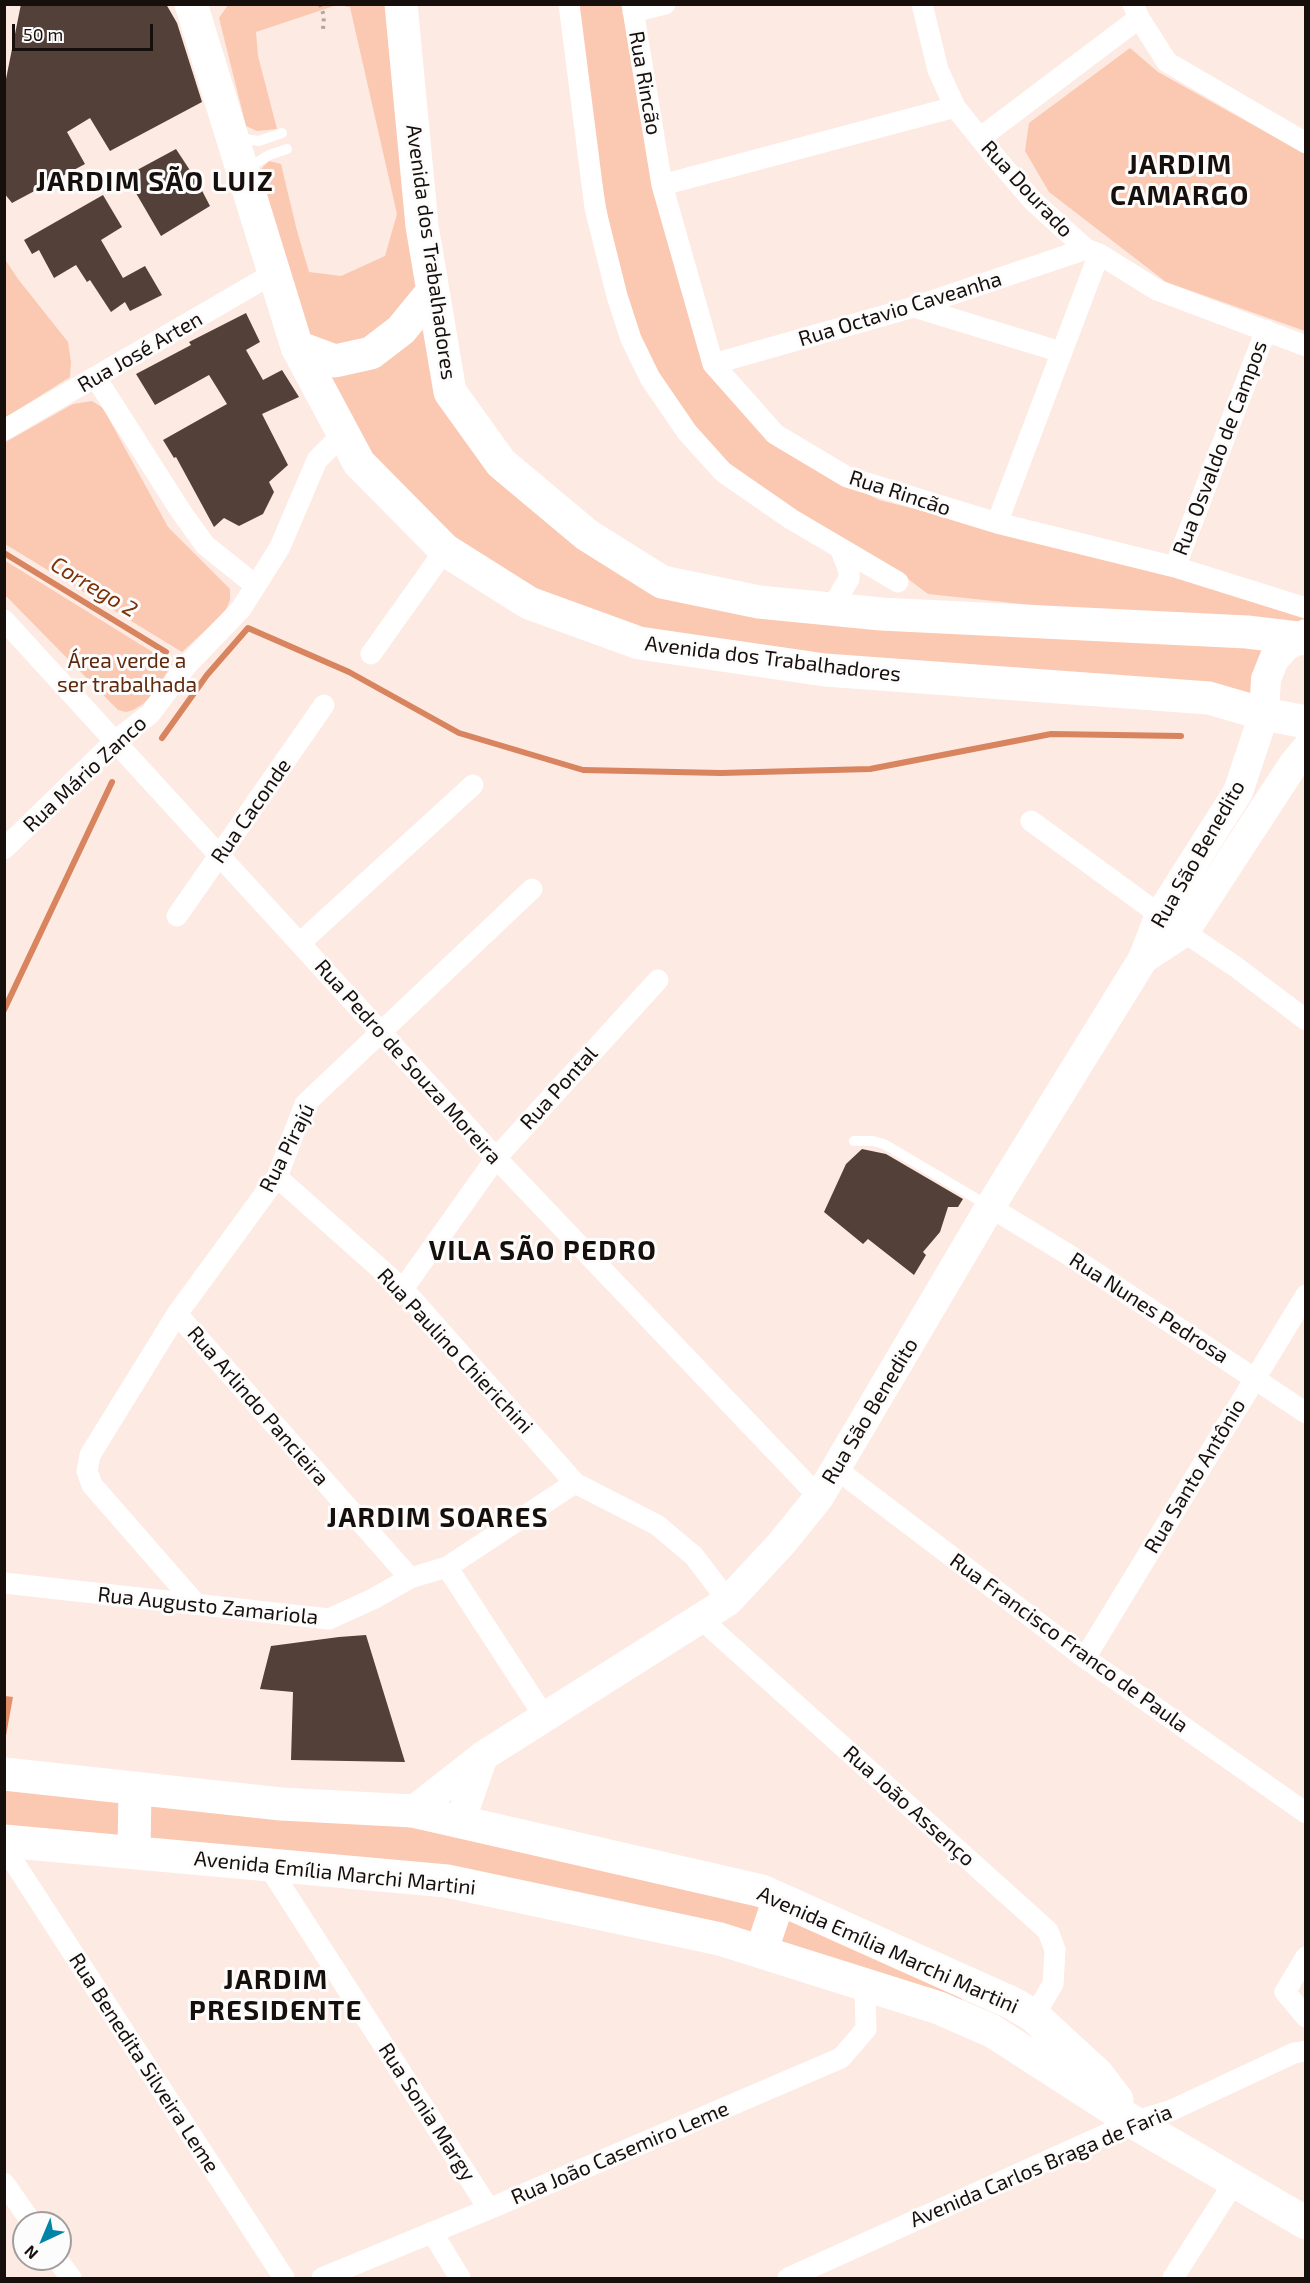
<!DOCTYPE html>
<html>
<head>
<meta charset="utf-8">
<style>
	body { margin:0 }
	#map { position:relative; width:1310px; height:2283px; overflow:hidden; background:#fdeae2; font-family:"Exo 2",sans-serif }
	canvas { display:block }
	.frame { position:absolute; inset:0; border:6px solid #170f0c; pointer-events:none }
	.north { position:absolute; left:12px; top:2211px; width:60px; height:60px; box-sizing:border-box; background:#fcfcfc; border:2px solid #a09d9c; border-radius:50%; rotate:224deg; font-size:16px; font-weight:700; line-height:24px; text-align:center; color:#170f0c }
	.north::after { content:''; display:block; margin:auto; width:21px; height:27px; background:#0085a7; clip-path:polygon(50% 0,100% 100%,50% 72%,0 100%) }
	.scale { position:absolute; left:12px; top:24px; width:141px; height:27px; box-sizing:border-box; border:3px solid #170f0c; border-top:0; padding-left:8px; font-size:18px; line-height:21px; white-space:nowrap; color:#170f0c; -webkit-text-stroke:4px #fcfcfc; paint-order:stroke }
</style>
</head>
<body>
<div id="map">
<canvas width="1310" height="2283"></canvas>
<div class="frame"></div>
<div class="north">N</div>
<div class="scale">50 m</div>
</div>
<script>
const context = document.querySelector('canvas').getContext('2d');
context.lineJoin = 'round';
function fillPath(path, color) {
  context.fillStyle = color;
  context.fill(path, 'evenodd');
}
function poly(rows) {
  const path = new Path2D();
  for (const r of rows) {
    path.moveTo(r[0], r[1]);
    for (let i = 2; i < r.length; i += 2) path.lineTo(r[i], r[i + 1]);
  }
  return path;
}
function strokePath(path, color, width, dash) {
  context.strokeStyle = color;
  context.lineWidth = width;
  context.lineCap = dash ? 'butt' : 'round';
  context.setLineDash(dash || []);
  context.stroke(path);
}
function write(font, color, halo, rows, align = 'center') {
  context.font = font + ' "Exo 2",sans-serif';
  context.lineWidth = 6;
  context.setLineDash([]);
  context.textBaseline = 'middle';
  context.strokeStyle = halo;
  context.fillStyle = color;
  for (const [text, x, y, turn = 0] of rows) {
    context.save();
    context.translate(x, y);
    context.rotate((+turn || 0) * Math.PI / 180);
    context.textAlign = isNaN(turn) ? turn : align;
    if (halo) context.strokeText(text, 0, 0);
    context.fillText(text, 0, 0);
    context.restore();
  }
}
fillPath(poly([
	[228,5,390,5,427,291,358,351,303,345,251,179,269,161,281,164,297,231,309,272,341,276,385,256,397,214,350,7,337,5,256,32,258,56,277,129,257,131,246,126,219,18],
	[575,5,627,5,703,359,796,457,879,500,1192,578,1305,615,1305,626,1097,612,928,594,904,576,811,524,736,472,695,431,663,384,631,318,610,229,592,126],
	[1130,48,1158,72,1305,154,1305,331,1166,282,1049,192,1025,151,1029,123],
	[4,258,18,279,68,342,71,362,70,377,5,418],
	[425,310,444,394,633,573,1269,641,1254,701,833,663,639,635,531,595,448,544,381,477,311,361,340,370],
	[92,401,103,408,168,527,230,589,230,600,225,612,182,652,5,544,4,443,73,404],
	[4,560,172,664,156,690,143,704,133,710,126,712,118,710,5,595],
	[4,1783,124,1795,128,1844,5,1831],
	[142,1798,368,1818,763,1906,758,1943,142,1846],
	[786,1907,958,1993,968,2009,772,1947]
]), '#fbc8b2');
fillPath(poly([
	[5,1696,13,1697,5,1741,4,1696]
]), '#e58f6a');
strokePath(poly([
	[4,553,166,652],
	[162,738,207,675,248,628,349,672,459,733,583,770,721,773,870,769,1051,734,1181,736],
	[4,1010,112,782]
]), '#d8845e', 6);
fillPath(poly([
	[21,4,166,4,177,23,202,102,110,151,90,118,67,132,85,164,12,203,4,193,4,89],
	[176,149,197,181,210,206,161,236,126,176],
	[103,195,122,227,101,240,123,278,145,266,162,295,130,311,125,302,111,312,90,280,87,282,76,265,54,278,39,250,32,254,24,240],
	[246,313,260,342,246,350,263,380,282,370,299,397,262,414,288,465,269,482,274,492,263,514,239,526,224,518,214,527,176,457,174,458,163,440,227,404,209,375,155,405,136,374,191,345,189,342],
	[862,1149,886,1154,963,1199,958,1207,948,1207,940,1232,923,1252,926,1255,914,1275,868,1239,863,1244,824,1212,846,1164],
	[366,1635,405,1762,291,1760,293,1692,260,1689,271,1646,339,1637]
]), '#534139');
strokePath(poly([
	[320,4,324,16,323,29]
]), '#b5a59f', 4, [3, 4.5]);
strokePath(poly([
	[238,138,259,141,282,133],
	[249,170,253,165,269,155,287,149],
	[854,1141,873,1141,884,1144,989,1206]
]), '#fff', 10);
strokePath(poly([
	[569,4,595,208,617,296,631,339,650,378,687,432,723,472,791,519,898,582],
	[632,4,662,185,713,364,775,434,847,477,997,523,1175,567,1306,608],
	[922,4,938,70,955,107,991,152,1033,201,1086,249,1099,254,1157,290,1306,346],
	[1133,4,1139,18,1167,62,1306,143],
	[633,12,665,4],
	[980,138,1139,18],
	[662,185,955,107],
	[914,307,1061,352],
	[713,364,914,307,1086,249],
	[96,378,180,510,205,545,255,585],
	[4,430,274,273],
	[997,523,1099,254],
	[1175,567,1266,330],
	[830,610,849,579,849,571,840,548],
	[4,620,496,1158,819,1497],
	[371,654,445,550],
	[1031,821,1160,915],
	[4,849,115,741,150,714,187,665,241,609,280,547,317,460,343,434],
	[177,916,324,705],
	[1184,932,1236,967,1306,1020],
	[300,943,473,785],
	[277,1177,403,1289,575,1483],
	[990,1207,1069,1255,1306,1413],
	[403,1289,496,1158,658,980],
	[177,1314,410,1578],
	[835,1468,1085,1658,1306,1813],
	[447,1567,544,1716],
	[4,1583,329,1619,373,1599,410,1578,447,1567,575,1483,657,1525,694,1556,728,1601],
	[196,1604,92,1485,87,1471,90,1455,177,1314,277,1177,305,1104,532,889],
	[701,1619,1048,1931,1055,1950,1053,1984,1034,2016],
	[1085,1658,1306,1295],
	[4,1847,284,2278],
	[267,1864,489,2209],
	[1306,1957,1285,1992,1306,2017],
	[4,2183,32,2223],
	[432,2232,460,2278],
	[57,2259,71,2278],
	[322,2278,489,2209,841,2058,866,2029,865,1985],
	[788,2278,1133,2122,1172,2110,1294,2053,1306,2051],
	[1173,2278,1235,2181]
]), '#fff', 21);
strokePath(poly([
	[1143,959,1184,932,1293,765,1306,749],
	[413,1811,483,1756,728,1601,781,1544,819,1497,990,1207,1143,959,1160,915,1238,792,1264,714,1266,679,1274,659,1285,647,1306,634],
	[460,1822,483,1756]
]), '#fff', 30);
strokePath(poly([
	[191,4,297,347,359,463,445,550,529,603,639,643,825,670,1209,698,1264,714,1306,722],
	[401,4,422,226,450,392,501,463,587,535,662,582,759,602,881,614,1247,632,1306,639],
	[297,347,335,361,371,353,401,330,433,291],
	[4,1774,281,1804,413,1811,762,1891,1012,2003,1034,2016,1098,2075,1117,2100],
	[4,1841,447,1881,720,1939,939,2008,992,2031,1133,2122,1306,2223],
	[134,1852,135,1788],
	[761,1952,779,1899]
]), '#fff', 33);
write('21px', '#170f0c', '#fcfcfc', [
	["Rua Rincão",645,83,80],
	["Rua Dourado",1027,189,47],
	["Avenida dos Trabalhadores",431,252,82],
	["Rua Octavio Caveanha",900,309,-17],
	["Rua José Arten",140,352,-30],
	["Rua Osvaldo de Campos",1220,448,-69],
	["Rua Rincão",900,493,18],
	["Avenida dos Trabalhadores",773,659,7],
	["Rua Mário Zanco",85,774,-43],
	["Rua Caconde",251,811,-55],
	["Rua São Benedito",1198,854,-60],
	["Rua Pedro de Souza Moreira",408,1062,48],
	["Rua Pontal",559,1088,-48],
	["Rua Pirajú",287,1148,-63],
	["Rua Nunes Pedrosa",1149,1308,33],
	["Rua Paulino Chierichini",455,1351,47],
	["Rua Arlindo Pancieira",258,1406,49],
	["Rua São Benedito",870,1411,-59],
	["Rua Santo Antônio",1195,1476,-59],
	["Rua Augusto Zamariola",208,1606,6],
	["Rua Francisco Franco de Paula",1069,1643,36],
	["Rua João Assenço",909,1806,42],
	["Avenida Emília Marchi Martini",335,1873,6],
	["Avenida Emília Marchi Martini",888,1950,24],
	["Rua Benedita Silveira Leme",144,2063,57],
	["Rua Sonia Margy",427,2112,57],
	["Rua João Casemiro Leme",620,2153,-23],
	["Avenida Carlos Braga de Faria",1041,2166,-23]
]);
write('21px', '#5f290e', '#fcfcfc', [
	["Área verde a",127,661],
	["ser trabalhada",127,685]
]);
write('italic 22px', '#7c3003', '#fcfcfc', [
	["Corrego 2",94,587,31]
]);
context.letterSpacing = '1.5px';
write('bold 27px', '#170f0c', '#fcfcfc', [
	["JARDIM",1180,165],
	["CAMARGO",1180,196],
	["JARDIM SÃO LUIZ",155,182],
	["VILA SÃO PEDRO",543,1251],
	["JARDIM SOARES",438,1518],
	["JARDIM",276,1980],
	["PRESIDENTE",276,2011]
]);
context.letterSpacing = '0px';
</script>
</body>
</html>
